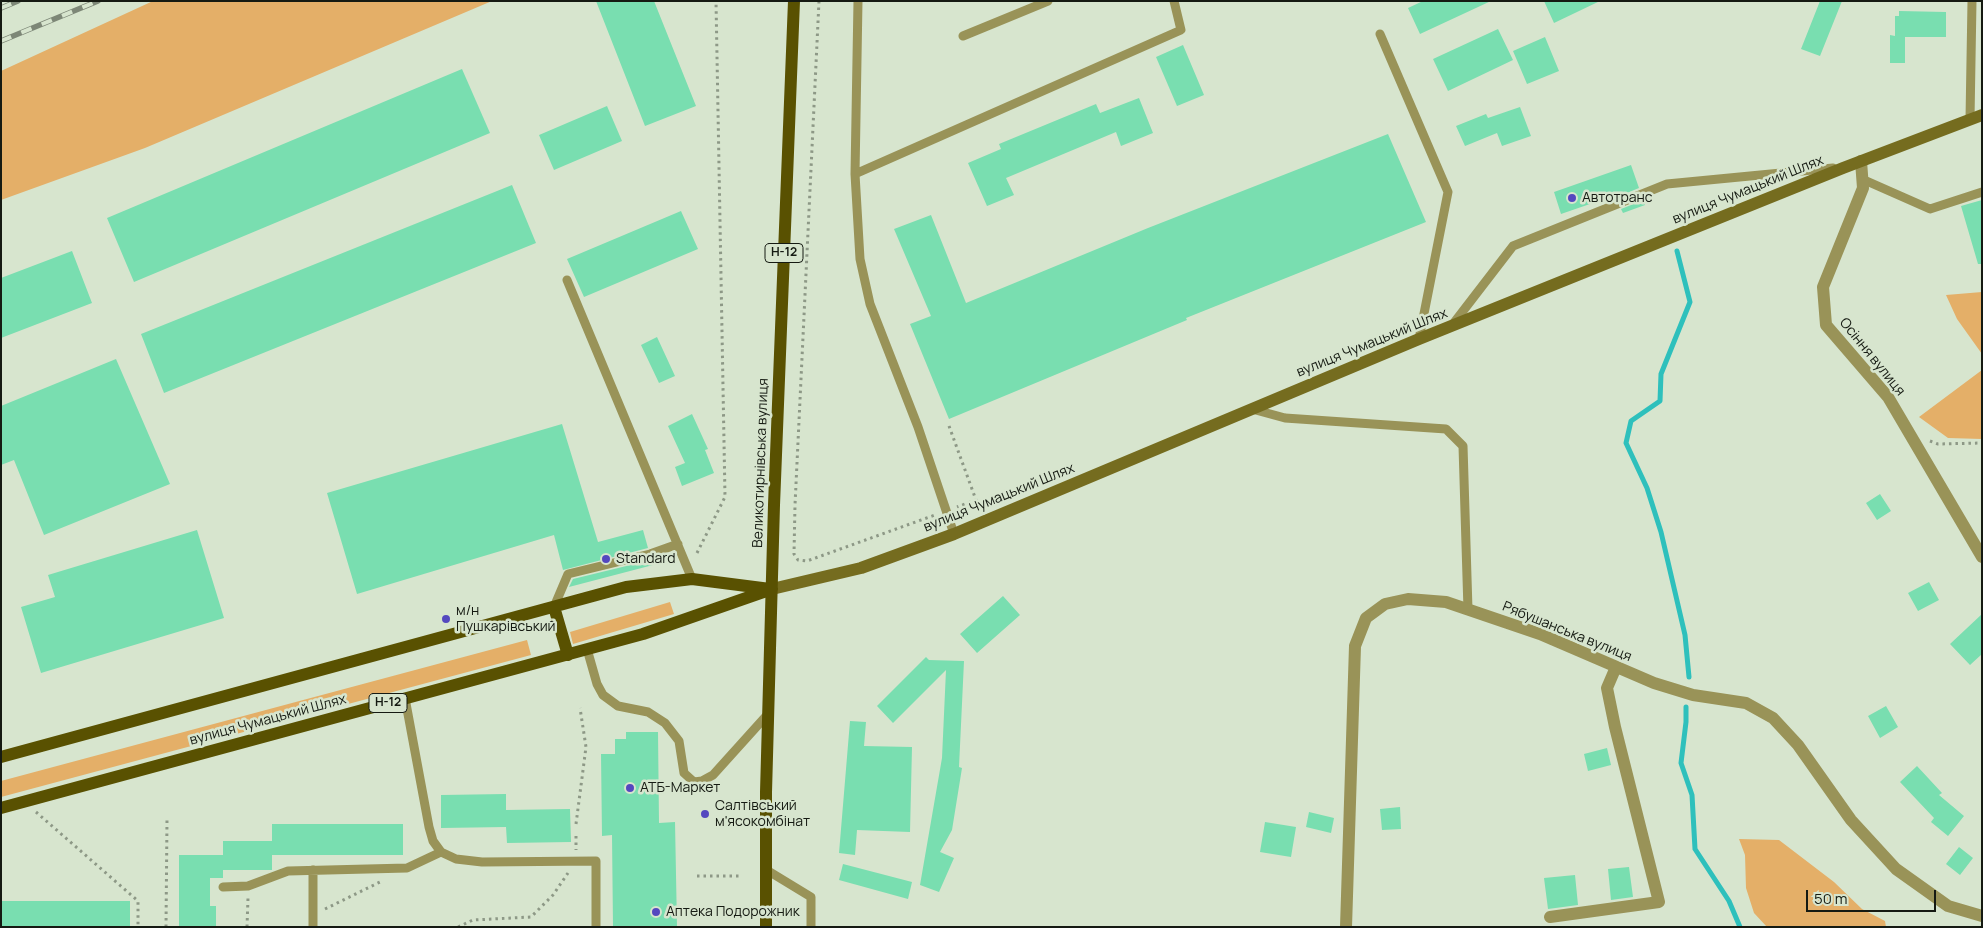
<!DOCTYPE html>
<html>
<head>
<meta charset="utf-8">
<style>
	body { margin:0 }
	#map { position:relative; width:1983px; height:928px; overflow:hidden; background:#d7e5ce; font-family:Manrope,sans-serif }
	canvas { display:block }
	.frame { position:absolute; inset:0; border:2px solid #151a12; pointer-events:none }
	.scale { position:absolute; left:1806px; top:890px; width:130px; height:22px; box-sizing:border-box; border:2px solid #151a12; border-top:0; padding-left:6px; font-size:15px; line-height:18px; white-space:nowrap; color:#151a12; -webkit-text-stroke:4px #d7e5ce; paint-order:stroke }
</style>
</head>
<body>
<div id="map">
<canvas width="1983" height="928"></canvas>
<div class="frame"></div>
<div class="scale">50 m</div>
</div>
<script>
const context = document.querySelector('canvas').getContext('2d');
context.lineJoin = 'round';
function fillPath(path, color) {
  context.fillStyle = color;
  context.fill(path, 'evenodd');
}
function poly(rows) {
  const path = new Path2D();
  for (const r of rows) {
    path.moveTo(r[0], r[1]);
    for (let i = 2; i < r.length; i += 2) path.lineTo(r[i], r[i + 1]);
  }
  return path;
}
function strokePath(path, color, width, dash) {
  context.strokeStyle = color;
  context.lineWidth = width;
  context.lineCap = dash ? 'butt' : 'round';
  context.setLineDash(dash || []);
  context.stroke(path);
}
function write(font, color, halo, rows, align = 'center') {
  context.font = font + ' Manrope,sans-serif';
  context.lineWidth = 5;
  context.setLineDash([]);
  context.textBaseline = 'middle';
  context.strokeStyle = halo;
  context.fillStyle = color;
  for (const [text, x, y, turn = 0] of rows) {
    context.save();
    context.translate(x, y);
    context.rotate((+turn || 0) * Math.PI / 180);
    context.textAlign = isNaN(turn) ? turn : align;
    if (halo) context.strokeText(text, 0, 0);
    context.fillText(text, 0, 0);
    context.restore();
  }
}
fillPath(poly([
	[153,1,492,1,145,148,1,200,1,71],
	[1982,292,1982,354,1957,319,1946,295],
	[1982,370,1982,439,1948,438,1919,417],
	[670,602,674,614,573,644,570,632],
	[527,640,531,655,1,797,1,781],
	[1739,839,1779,840,1834,882,1862,909,1885,921,1886,927,1767,927,1754,913,1746,888,1745,855]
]), '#e4af68');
strokePath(poly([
	[1677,251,1690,302,1661,374,1660,401,1631,421,1626,443,1647,488,1661,532,1685,635,1689,677],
	[1686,707,1686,722,1681,763,1692,795,1695,849,1729,901,1740,927]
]), '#2ec0bc', 5);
fillPath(poly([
	[596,1,654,1,696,106,645,126],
	[1423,1,1491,1,1420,34,1408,8],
	[1544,1,1600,1,1554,23],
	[1820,1,1842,1,1820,56,1801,49],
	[1899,11,1946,12,1946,37,1905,37,1905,63,1890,63,1890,35,1895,36,1895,16,1899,16],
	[1498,29,1513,60,1448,91,1433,59],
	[1545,37,1559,71,1527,84,1513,51],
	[1183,45,1204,95,1177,106,1156,57],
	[462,69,490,133,134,282,107,218],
	[1139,98,1153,133,1121,146,1116,132,1006,178,1014,195,987,206,968,163,1001,149,999,144,1096,104,1100,113],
	[607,106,622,141,554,170,539,135],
	[1520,107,1531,136,1502,146,1497,133,1465,146,1456,126,1486,114,1488,118],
	[1388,134,1426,222,1186,318,1187,320,949,419,910,324,931,316,894,229,931,215,966,303,1148,228],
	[1631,165,1639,188,1617,197,1616,195,1561,214,1554,192],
	[512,185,536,243,164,393,141,334],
	[1644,200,1645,205,1623,213,1621,209],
	[1982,200,1982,264,1978,264,1961,206],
	[681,211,698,249,584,297,567,259],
	[72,251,92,303,1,338,1,278],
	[657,337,675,376,659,383,641,345],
	[116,359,170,484,44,535,14,460,1,465,1,406],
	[692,414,708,449,705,450,714,473,682,486,675,467,685,463,668,426],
	[562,424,598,542,643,530,648,548,563,570,554,535,357,594,327,493],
	[1880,494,1891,511,1877,520,1866,503],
	[197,530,224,618,41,673,21,607,55,597,48,575],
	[651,560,653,565,569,587,573,579],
	[1929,582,1939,600,1918,611,1908,593],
	[1003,596,1020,615,977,653,960,634],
	[1982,614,1982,654,1970,665,1950,644],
	[926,657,929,660,964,661,959,767,962,768,952,830,940,852,954,858,939,892,920,885,942,758,946,670,893,723,877,706],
	[1886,706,1898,727,1880,738,1868,716],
	[850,721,866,722,864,746,912,747,910,832,857,830,855,855,839,853],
	[626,732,658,732,659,823,675,822,677,927,613,927,612,835,602,836,601,754,615,754,615,739,626,739],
	[1607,748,1611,765,1588,771,1584,754],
	[1917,766,1942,793,1939,795,1964,816,1948,836,1931,822,1934,818,1900,782],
	[506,794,506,810,570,809,571,842,507,843,506,827,441,828,441,795],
	[1400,807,1401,829,1382,830,1380,809],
	[1309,812,1334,818,1331,833,1306,827],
	[1265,822,1296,827,1291,857,1260,852],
	[272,824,403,824,403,855,272,855,272,870,223,870,223,878,210,878,210,906,216,906,216,927,179,927,179,855,223,855,223,841,272,841],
	[1959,847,1973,858,1960,875,1946,864],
	[843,864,912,882,908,899,839,880],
	[1629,867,1633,897,1611,900,1608,869],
	[1575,875,1578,905,1548,909,1544,878],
	[1,901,130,901,130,927,1,927]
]), '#79deb0');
strokePath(poly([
	[819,1,795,505,794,554,798,560,807,561,935,515],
	[949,426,976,500,957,507],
	[1930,441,1938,444,1982,443],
	[697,553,725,497,716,1],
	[36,812,138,901,138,927],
	[576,824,586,747,580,708],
	[576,836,576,850],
	[697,876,741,876],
	[325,909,380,882],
	[166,927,167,819],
	[247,927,248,898],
	[458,927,473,920,531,917,553,895,568,873]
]), '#8d9886', 3, [2.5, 4]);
strokePath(poly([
	[858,1,855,174,860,259,870,304,918,427,954,534],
	[1380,34,1448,192,1419,339],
	[963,36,1048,1],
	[1970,119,1972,1],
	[855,174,1181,30,1174,1],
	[1862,179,1930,209,1982,192],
	[567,280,692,579],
	[1453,324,1513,246,1667,184,1833,168],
	[1252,409,1285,418,1446,429,1463,446,1468,610],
	[554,607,568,574,650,554,678,544],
	[587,649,597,684,603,695,618,706,648,712,665,723,679,741,684,773,694,782,702,781,713,775,768,714],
	[405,698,429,827,433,841,441,852,456,859,482,862,596,861,596,927],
	[765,869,811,897,811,927],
	[313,870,313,927],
	[223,887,248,886,288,871,407,868,441,852]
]), '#999358', 9);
strokePath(poly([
	[1861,161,1863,188,1823,287,1826,325,1888,397,1982,557],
	[1550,917,1659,902,1615,727,1607,688,1616,667],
	[1346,927,1355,646,1366,618,1385,604,1408,599,1446,602,1540,634,1654,683,1693,695,1746,703,1773,718,1798,745,1851,820,1896,869,1948,906,1982,916]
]), '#999358', 12);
strokePath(poly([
	[772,589,861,568,954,534,1419,339,1843,168,1982,115]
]), '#756c1f', 12);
strokePath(poly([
	[554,607,568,655],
	[1,757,626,587,692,579,770,589],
	[1,808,643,634,772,589],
	[766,927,766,792,774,505,794,1]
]), '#595101', 12);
const rail = poly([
	[1,8,18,1],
	[1,41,98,1]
]);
strokePath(rail, '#7d8777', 5.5);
strokePath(rail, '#d7e5ce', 4, [11]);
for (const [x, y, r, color] of [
	[1572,198,5,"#5448bf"],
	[606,559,5,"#5448bf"],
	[446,619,5,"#5448bf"],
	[630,788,5,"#5448bf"],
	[705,814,5,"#5448bf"],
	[656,912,5,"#5448bf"]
]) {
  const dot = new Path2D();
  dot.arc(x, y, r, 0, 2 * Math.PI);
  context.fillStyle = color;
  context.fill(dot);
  strokePath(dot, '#d7e5ce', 2);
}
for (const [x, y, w] of [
	[784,253,38],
	[388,703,38]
]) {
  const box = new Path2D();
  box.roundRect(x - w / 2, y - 9.5, w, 19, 4);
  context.fillStyle = '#d7e5ce';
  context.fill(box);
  strokePath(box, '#151a12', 1);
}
write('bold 12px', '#151a12', null, [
	["Н-12",784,253],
	["Н-12",388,703]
]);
write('14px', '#151a12', '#d7e5ce', [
	["вулиця Чумацький Шлях",1748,190,-22],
	["вулиця Чумацький Шлях",1372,343,-22],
	["Осіння вулиця",1872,357,51],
	["Великотирнівська вулиця",761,463,-88],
	["вулиця Чумацький Шлях",999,498,-22],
	["Рябушанська вулиця",1567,632,22],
	["вулиця Чумацький Шлях",268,720,-15]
]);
write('14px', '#151a12', '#d7e5ce', [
	["Автотранс",1582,198],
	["Standard",616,559],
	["м/н",456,611],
	["Пушкарівський",456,627],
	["АТБ-Маркет",640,788],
	["Салтівський",715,806],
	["м'ясокомбінат",715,822],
	["Аптека Подорожник",666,912]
], 'left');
</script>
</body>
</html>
